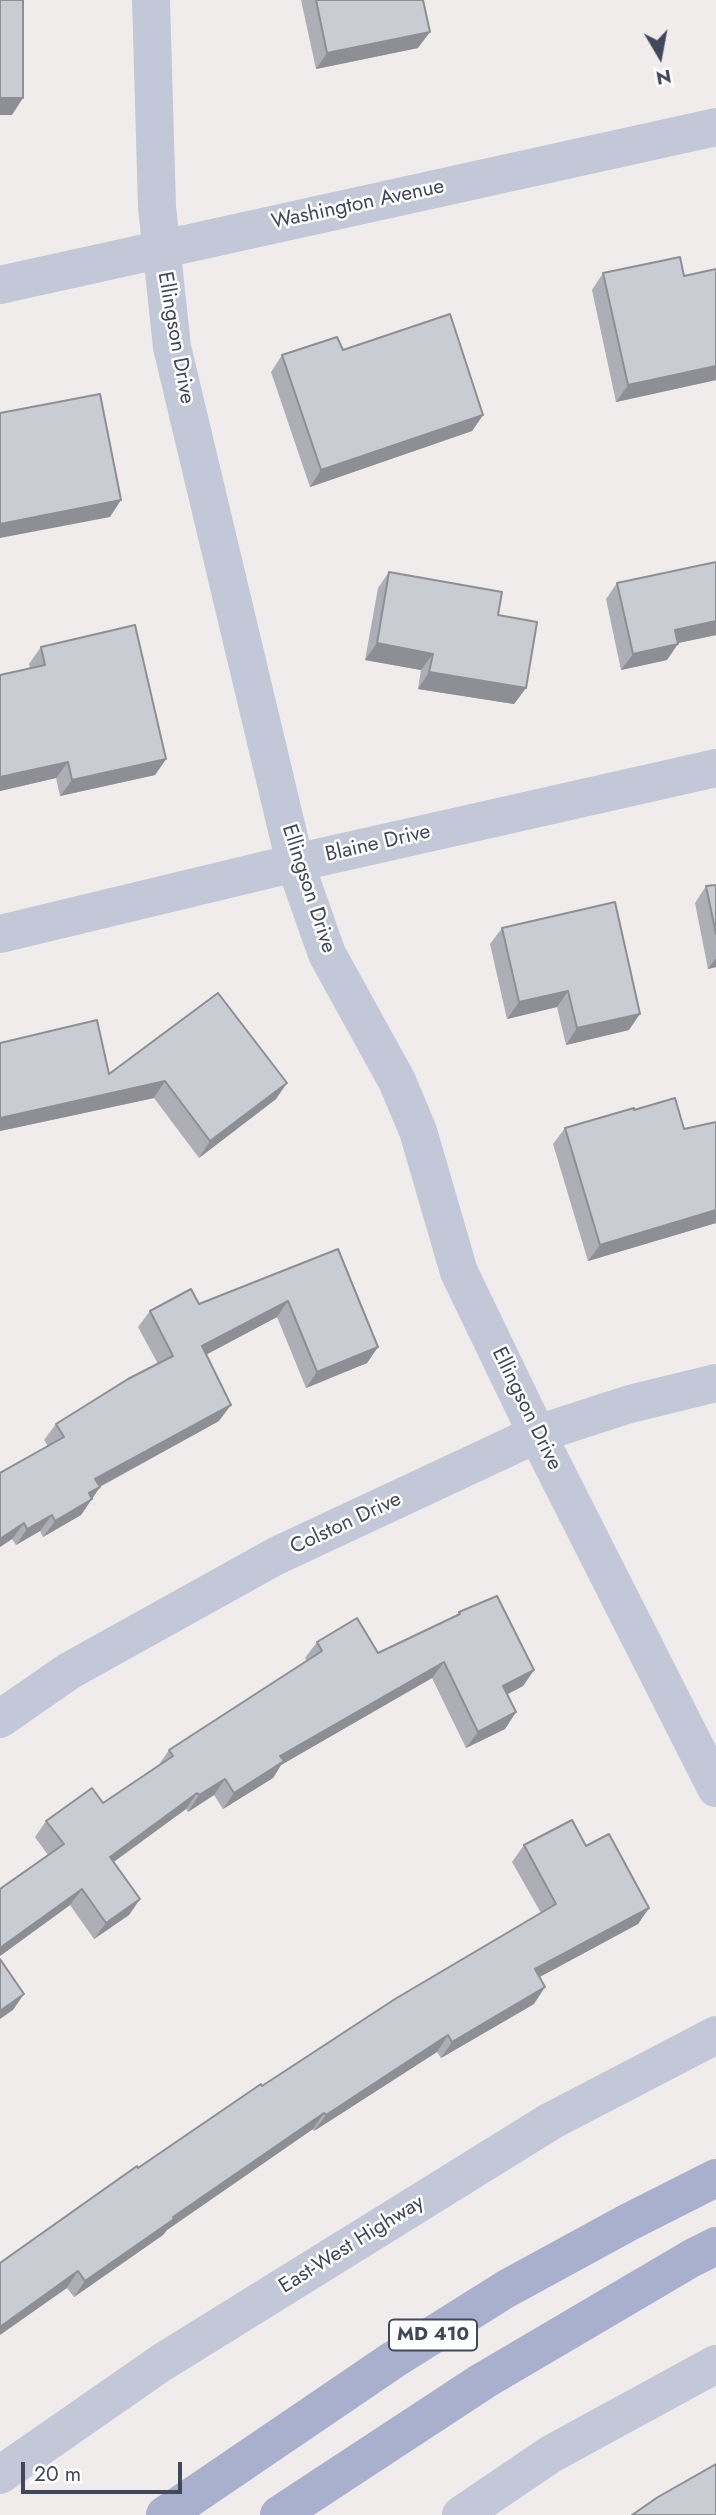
<!DOCTYPE html>
<html>
<head>
<meta charset="utf-8">
<style>
	body { margin:0 }
	#map { position:relative; width:716px; height:2515px; overflow:hidden; background:#efeceb; font-family:Jost,sans-serif }
	canvas { display:block }
	.north { position:absolute; left:625px; top:21px; width:70px; height:70px; -webkit-text-stroke:5px #fff; paint-order:stroke; rotate:170deg; font-size:19px; font-weight:700; line-height:28px; text-align:center; color:#42485b }
	.north::after { content:''; display:block; margin:auto; width:24px; height:32px; background:#42485b; clip-path:polygon(50% 0,100% 100%,50% 72%,0 100%) }
	.scale { position:absolute; left:21px; top:2462px; width:161px; height:32px; box-sizing:border-box; border:4px solid #42485b; border-top:0; padding-left:9px; font-size:21px; line-height:24px; white-space:nowrap; color:#42485b; -webkit-text-stroke:5px #fff; paint-order:stroke }
</style>
</head>
<body>
<div id="map">
<canvas width="716" height="2515"></canvas>
<div class="north">N</div>
<div class="scale">20 m</div>
</div>
<script>
const context = document.querySelector('canvas').getContext('2d');
context.lineJoin = 'round';
function poly(rows) {
  const path = new Path2D();
  for (const r of rows) {
    path.moveTo(r[0], r[1]);
    for (let i = 2; i < r.length; i += 2) path.lineTo(r[i], r[i + 1]);
  }
  return path;
}
function strokePath(path, color, width, dash) {
  context.strokeStyle = color;
  context.lineWidth = width;
  context.lineCap = dash ? 'butt' : 'round';
  context.setLineDash(dash || []);
  context.stroke(path);
}
function fillPath(path, color) {
  context.fillStyle = color;
  context.fill(path, 'evenodd');
}
function write(font, color, halo, rows, align = 'center') {
  context.font = font + ' Jost,sans-serif';
  context.lineWidth = 5;
  context.setLineDash([]);
  context.textBaseline = 'middle';
  context.strokeStyle = halo;
  context.fillStyle = color;
  for (const [text, x, y, turn = 0] of rows) {
    context.save();
    context.translate(x, y);
    context.rotate((+turn || 0) * Math.PI / 180);
    context.textAlign = isNaN(turn) ? turn : align;
    if (halo) context.strokeText(text, 0, 0);
    context.fillText(text, 0, 0);
    context.restore();
  }
}
strokePath(poly([
	[151,0,157,207,172,347,295,863,327,954,397,1081,418,1131,459,1272,537,1434,716,1788],
	[0,285,716,127],
	[0,934,295,863,716,768],
	[0,1719,69,1671,276,1556,537,1434,630,1404,716,1383],
	[0,2475,161,2363,551,2121,716,2035],
	[461,2515,551,2454,716,2364]
]), '#c3c8d8', 38);
strokePath(poly([
	[165,2515,393,2360,506,2289,627,2223,716,2178],
	[279,2515,483,2381,692,2258,716,2246]
]), '#a8b0ce', 38);
fillPath(poly([
	[301,0,423,0,418,48,316,69],
	[716,269,716,380,616,402,592,290,603,273,684,276],
	[343,350,483,415,472,431,310,487,271,372,282,355],
	[389,572,498,615,526,688,514,704,418,689,421,670,365,660,378,588],
	[617,583,716,635,678,643,667,660,621,670,606,599],
	[41,647,166,759,155,775,60,796,56,778,0,791,0,675,30,668,29,664],
	[716,885,716,967,708,969,695,903,706,886],
	[502,928,629,1030,566,1045,557,1007,507,1019,490,944],
	[218,993,276,1099,199,1158,154,1098,0,1131,0,1043,109,1074],
	[634,1110,684,1129,716,1122,716,1223,588,1261,553,1144,565,1128],
	[338,1249,378,1347,367,1363,306,1388,277,1317,206,1355,219,1421,100,1487,81,1515,43,1537,40,1531,16,1545,12,1539,0,1547,0,1473,48,1446,44,1440,56,1424,158,1364,138,1327,150,1311,199,1304],
	[459,1612,534,1670,523,1686,507,1694,516,1712,505,1729,466,1748,432,1678,281,1765,273,1778,223,1809,214,1795,188,1812,186,1809,114,1862,140,1899,129,1915,94,1939,70,1905,0,1956,0,1889,48,1855,35,1837,46,1821,103,1803,158,1766,169,1750,307,1661,305,1658,317,1642,378,1653,456,1616],
	[524,1845,586,1846,649,1908,638,1924,539,1977,534,2004,441,2058,437,2052,314,2131,313,2129,167,2230,163,2235,74,2297,67,2288,138,2168,262,2086,541,1913,512,1862]
]), '#aeafb6');
fillPath(poly([
	[430,32,418,48,316,69,327,53],
	[0,98,23,98,12,115,0,115],
	[716,366,716,380,616,402,628,385],
	[483,415,472,431,310,487,321,470],
	[121,500,110,517,0,538,0,524],
	[716,621,716,635,664,646,675,630],
	[377,643,433,654,421,670,365,660],
	[678,644,667,660,621,670,633,654],
	[429,672,526,688,514,704,418,689],
	[166,759,155,775,60,796,72,780],
	[68,762,56,778,0,791,0,777],
	[716,958,716,967,708,969],
	[568,991,557,1007,507,1019,519,1002],
	[640,1014,629,1030,566,1045,577,1028],
	[165,1081,154,1098,0,1131,0,1118],
	[287,1083,276,1099,199,1158,210,1141],
	[716,1210,716,1223,588,1261,600,1245],
	[288,1301,277,1317,190,1363,202,1346],
	[378,1347,367,1363,306,1388,317,1372],
	[231,1405,219,1421,84,1495,95,1479],
	[100,1487,81,1515,43,1537,55,1521,89,1493],
	[52,1515,40,1531,16,1545,27,1529],
	[24,1523,12,1539,0,1547,0,1539],
	[444,1662,432,1678,281,1765,273,1778,223,1809,234,1793,280,1756],
	[534,1670,523,1686,491,1703,503,1686],
	[516,1712,505,1729,466,1748,478,1732],
	[225,1779,214,1795,188,1812,199,1795],
	[197,1793,186,1809,98,1873,110,1857],
	[82,1889,70,1905,0,1956,0,1948],
	[140,1899,129,1915,94,1939,106,1923],
	[649,1908,638,1924,523,1986,535,1969],
	[545,1987,534,2004,441,2058,452,2042],
	[24,1994,13,2010,0,2019,0,2011],
	[448,2035,437,2052,314,2131,326,2115],
	[324,2113,313,2129,167,2230,163,2235,74,2297,85,2281,173,2217],
	[78,2271,67,2288,0,2335,0,2327]
]), '#8d8f94');
const building = poly([
	[0,0,23,0,23,98,0,98,0,0],
	[316,0,423,0,430,32,327,53,316,0],
	[680,257,684,276,716,269,716,366,628,385,603,273,680,257],
	[450,314,483,415,321,470,282,355,337,337,343,350,450,314],
	[100,394,121,500,0,524,0,413,100,394],
	[716,562,716,621,675,630,678,644,633,654,617,583,716,562],
	[389,572,502,592,498,615,537,622,526,688,429,672,433,654,377,643,389,572],
	[135,625,166,759,72,780,68,762,0,777,0,675,45,665,41,647,135,625],
	[716,885,716,934,706,886,716,885],
	[615,902,640,1014,577,1028,568,991,519,1002,502,928,615,902],
	[218,993,287,1083,210,1141,165,1081,0,1118,0,1043,97,1020,109,1074,218,993],
	[675,1098,684,1129,716,1122,716,1210,600,1245,565,1128,634,1108,634,1110,675,1098],
	[338,1249,378,1347,317,1372,288,1301,202,1346,231,1405,95,1479,100,1487,89,1493,92,1499,55,1521,52,1515,27,1529,24,1523,0,1539,0,1473,64,1437,56,1424,128,1379,173,1356,150,1311,191,1289,199,1304,338,1249],
	[497,1596,534,1670,503,1686,516,1712,478,1732,444,1662,280,1756,284,1761,234,1793,225,1779,199,1795,197,1793,110,1857,140,1899,106,1923,82,1889,0,1948,0,1889,64,1844,46,1821,92,1788,103,1803,173,1756,169,1750,322,1651,317,1642,357,1618,378,1653,460,1614,459,1612,497,1596],
	[572,1820,586,1846,609,1834,649,1908,535,1969,545,1987,452,2042,448,2035,326,2115,324,2113,173,2217,174,2219,85,2281,78,2271,0,2327,0,2263,137,2166,138,2168,261,2084,262,2086,395,1999,556,1904,524,1845,572,1820],
	[0,1959,24,1994,0,2011,0,1959],
	[716,2464,716,2515,632,2515,658,2497,716,2464]
]);
fillPath(building, '#caccd4');
strokePath(building, '#8d8f94', 2);
for (const [x, y, w] of [
	[433,2335,88]
]) {
  const box = new Path2D();
  box.roundRect(x - w / 2, y - 15.5, w, 31, 5);
  context.fillStyle = '#fff';
  context.fill(box);
  strokePath(box, '#42485b', 2);
}
write('bold 19px', '#42485b', null, [
	["MD 410",433,2335]
]);
write('21px', '#42485b', '#fff', [
	["Washington Avenue",358,205,-12],
	["Ellingson Drive",175,338,80],
	["Blaine Drive",378,844,-13],
	["Ellingson Drive",308,889,72],
	["Ellingson Drive",526,1409,64],
	["Colston Drive",346,1524,-25],
	["East-West Highway",352,2245,-32]
]);
</script>
</body>
</html>
